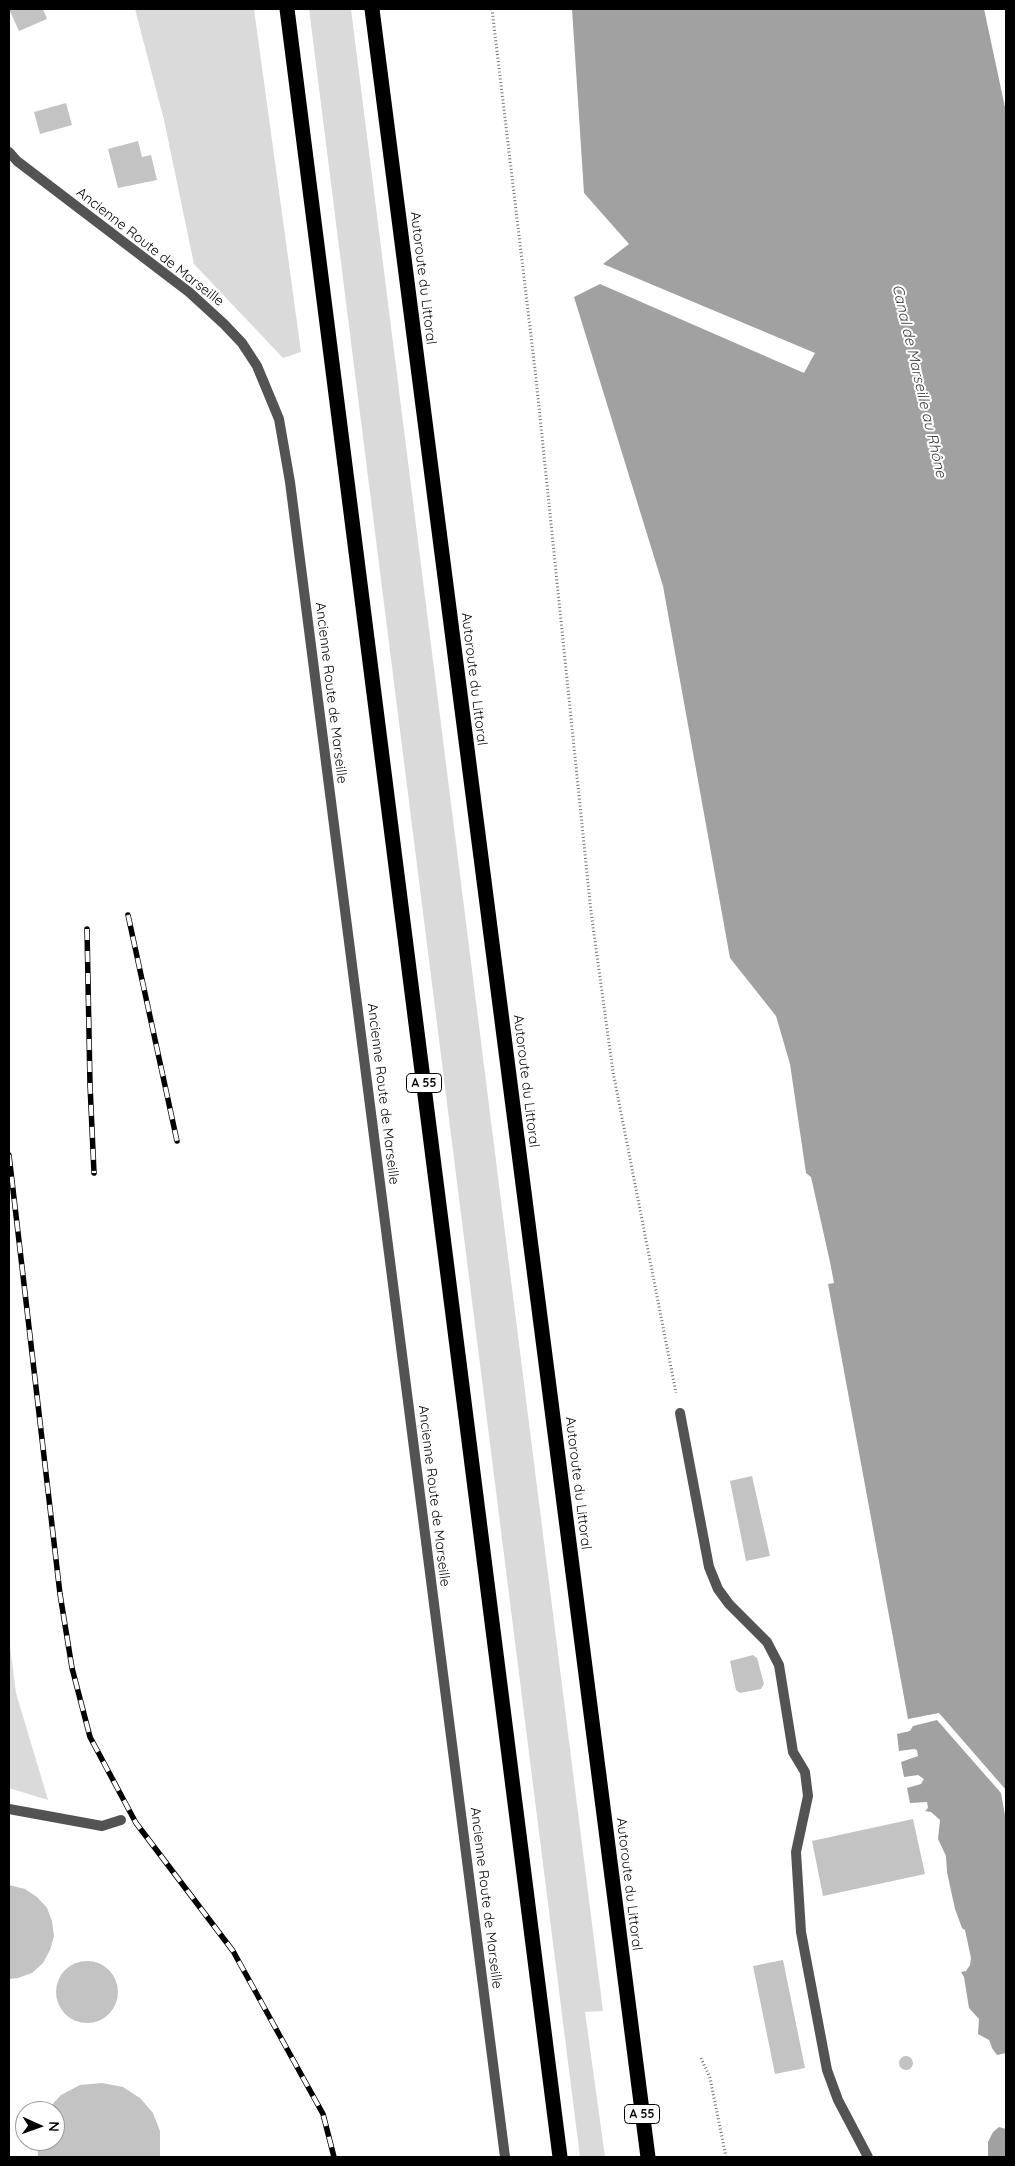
<!DOCTYPE html>
<html>
<head>
<meta charset="utf-8">
<style>
	body { margin:0 }
	#map { position:relative; width:1015px; height:2166px; overflow:hidden; background:#fff; font-family:Quicksand,sans-serif }
	canvas { display:block }
	.frame { position:absolute; inset:0; border:10px solid #000; pointer-events:none }
	.north { position:absolute; left:15px; top:2101px; width:50px; height:50px; box-sizing:border-box; background:#fff; border:1px solid #999; border-radius:50%; rotate:92deg; font-size:14px; font-weight:700; line-height:20px; text-align:center; color:#000 }
	.north::after { content:''; display:block; margin:auto; width:18px; height:22px; background:#000; clip-path:polygon(50% 0,100% 100%,50% 72%,0 100%) }
</style>
</head>
<body>
<div id="map">
<canvas width="1015" height="2166"></canvas>
<div class="frame"></div>
<div class="north">N</div>
</div>
<script>
const context = document.querySelector('canvas').getContext('2d');
context.lineJoin = 'round';
function fillPath(path, color) {
  context.fillStyle = color;
  context.fill(path, 'evenodd');
}
function poly(rows) {
  const path = new Path2D();
  for (const r of rows) {
    if (r.length === 3) {
      path.moveTo(r[0] + r[2], r[1]);
      path.arc(r[0], r[1], r[2], 0, 2 * Math.PI);
      continue;
    }
    path.moveTo(r[0], r[1]);
    for (let i = 2; i < r.length; i += 2) path.lineTo(r[i], r[i + 1]);
  }
  return path;
}
function strokePath(path, color, width, dash) {
  context.strokeStyle = color;
  context.lineWidth = width;
  context.lineCap = dash ? 'butt' : 'round';
  context.setLineDash(dash || []);
  context.stroke(path);
}
function write(font, color, halo, rows, align = 'center') {
  context.font = font + ' Quicksand,sans-serif';
  context.lineWidth = 4;
  context.setLineDash([]);
  context.textBaseline = 'middle';
  context.strokeStyle = halo;
  context.fillStyle = color;
  for (const [text, x, y, turn = 0] of rows) {
    context.save();
    context.translate(x, y);
    context.rotate((+turn || 0) * Math.PI / 180);
    context.textAlign = isNaN(turn) ? turn : align;
    if (halo) context.strokeText(text, 0, 0);
    context.fillText(text, 0, 0);
    context.restore();
  }
}
fillPath(poly([
	[135,9,254,9,301,352,283,358,194,264,164,120],
	[309,9,351,9,603,2011,585,2012,605,2157,580,2157],
	[9,1638,16,1693,48,1800,9,1788]
]), '#dadada');
fillPath(poly([
	[572,9,984,9,1006,112,1006,1790,939,1713,908,1719,828,1284,834,1283,830,1262,811,1177,806,1173,790,1064,776,1016,730,958,663,586,574,297,600,284,804,373,815,353,603,264,629,244,584,193],
	[937,1720,1001,1793,1006,1821,1006,2053,997,2055,992,2048,989,2040,978,2034,979,2019,969,2008,964,1977,961,1972,966,1971,970,1965,971,1958,965,1930,962,1928,955,1909,947,1872,946,1856,938,1839,940,1820,931,1812,925,1811,928,1808,927,1802,910,1803,907,1788,921,1784,924,1779,918,1775,904,1777,901,1762,918,1756,917,1750,914,1749,899,1751,897,1734,910,1731,913,1726],
	[999,2127,1006,2129,1006,2157,988,2157,988,2142,993,2132]
]), '#a1a1a1');
fillPath(poly([
	[9,9,43,9,47,19,19,31],
	[66,103,72,125,40,134,34,112],
	[138,141,142,157,151,155,157,180,118,188,108,149],
	[752,1476,770,1556,746,1561,730,1481],
	[753,1655,757,1658,764,1684,761,1689,740,1693,736,1690,730,1661],
	[913,1819,925,1874,823,1896,812,1841],
	[9,1885,25,1889,37,1897,47,1908,52,1921,54,1936,50,1950,43,1963,32,1973,18,1978,9,1979],
	[783,1960,805,2068,775,2074,753,1966],
	[87,1992,31],
	[906,2063,7],
	[102,2083,123,2087,140,2098,153,2113,160,2131,160,2157,38,2157,37,2141,55,2141,55,2111,46,2111,61,2095,80,2085]
]), '#c3c3c3');
strokePath(poly([
	[492,9,536,378,591,912,613,1072,676,1393],
	[701,2058,710,2078,726,2157]
]), '#757575', 3, [1, 2.5]);
strokePath(poly([
	[680,1413,709,1567,718,1589,729,1604,767,1642,779,1665,793,1752,805,1772,808,1796,796,1852,801,1932,827,2070,838,2100,868,2157],
	[9,1809,102,1826,121,1820]
]), '#535353', 10);
strokePath(poly([
	[9,152,17,161,189,292,224,324,242,343,257,366,279,419,290,482,505,2157]
]), '#535353', 10);
strokePath(poly([
	[287,9,560,2157],
	[372,9,648,2157]
]), '#000', 15);
const rail = poly([
	[128,915,177,1141],
	[87,929,90,1085,94,1173],
	[9,1155,60,1594,72,1668,90,1737,136,1823,233,1951,323,2114,334,2157]
]);
strokePath(rail, '#000', 5.5);
strokePath(rail, '#fff', 4, [11]);
for (const [x, y, w] of [
	[424,1083,35],
	[642,2114,35]
]) {
  const box = new Path2D();
  box.roundRect(x - w / 2, y - 9.5, w, 19, 4);
  context.fillStyle = '#fff';
  context.fill(box);
  strokePath(box, '#000', 1);
}
write('bold 12px', '#000', null, [
	["A 55",424,1083],
	["A 55",642,2114]
]);
write('14px', '#000', '#fff', [
	["Ancienne Route de Marseille",150,247,38],
	["Autoroute du Littoral",423,278,83],
	["Autoroute du Littoral",474,679,83],
	["Ancienne Route de Marseille",331,693,83],
	["Autoroute du Littoral",526,1081,83],
	["Ancienne Route de Marseille",383,1094,83],
	["Autoroute du Littoral",578,1483,83],
	["Ancienne Route de Marseille",434,1496,83],
	["Autoroute du Littoral",629,1884,83],
	["Ancienne Route de Marseille",486,1898,83]
]);
write('italic 15px', '#424242', '#fff', [
	["Canal de Marseille au Rhône",919,381,77]
]);
</script>
</body>
</html>
